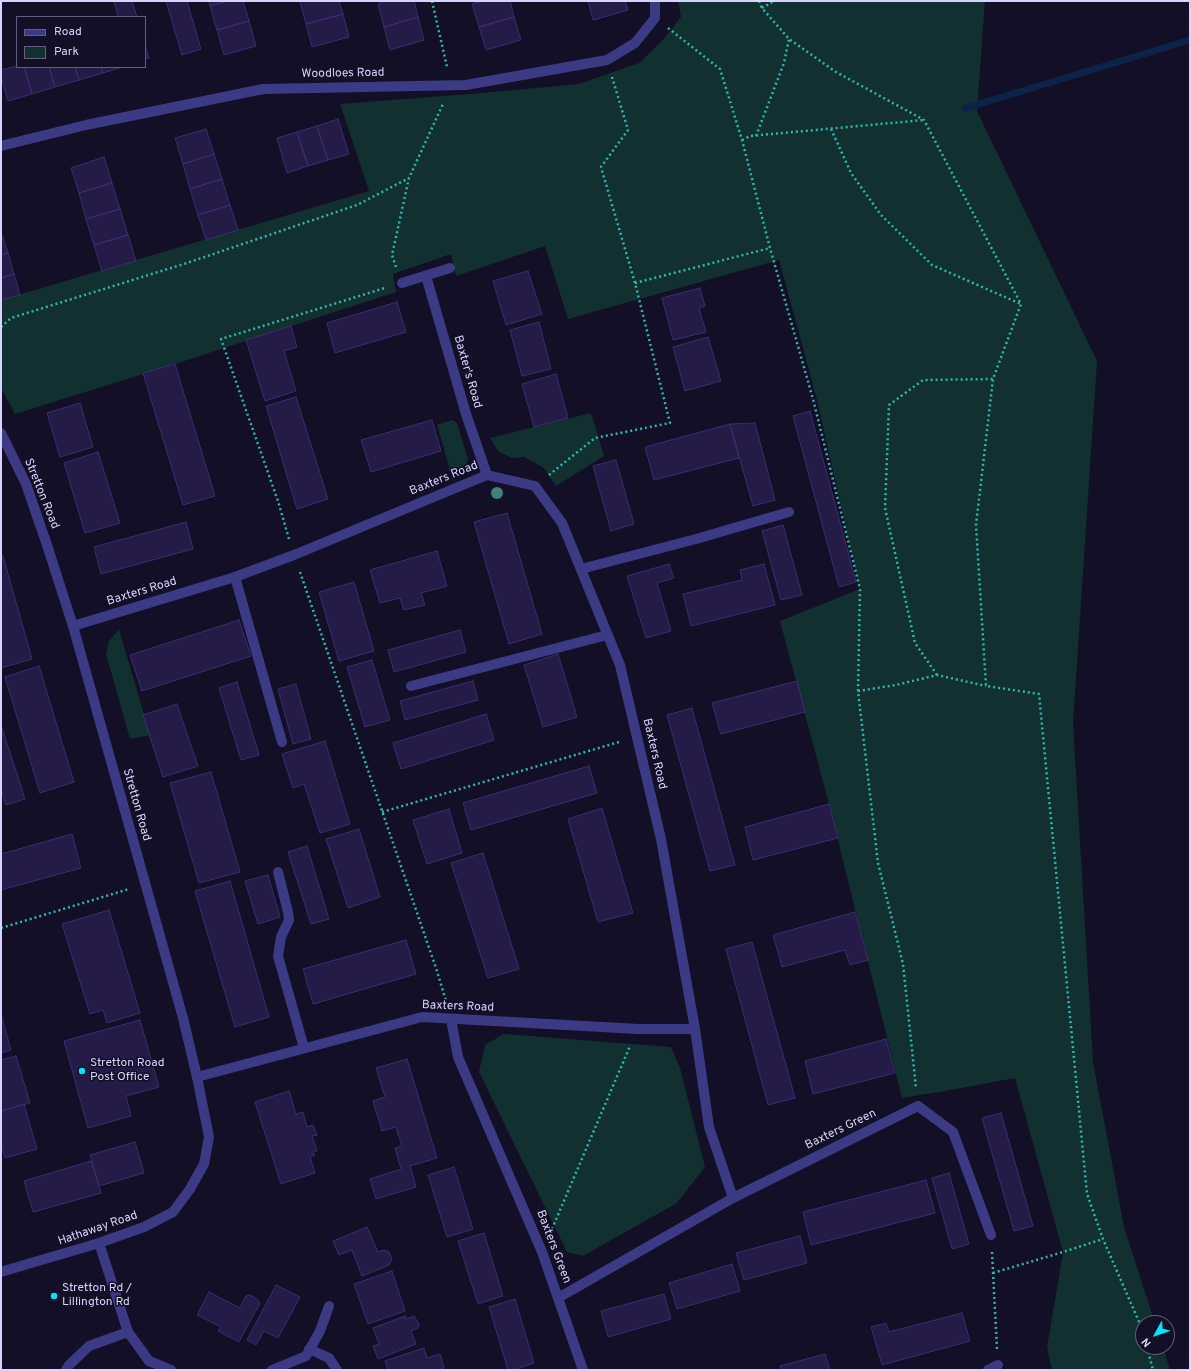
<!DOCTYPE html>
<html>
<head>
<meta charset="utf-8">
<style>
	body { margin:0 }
	#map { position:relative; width:1191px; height:1371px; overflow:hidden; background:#130f26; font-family:Overpass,sans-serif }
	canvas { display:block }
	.frame { position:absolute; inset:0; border:2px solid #d9d4ff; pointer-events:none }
	.legend { position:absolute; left:16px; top:16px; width:130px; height:52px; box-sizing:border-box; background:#130f26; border:1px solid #625e7d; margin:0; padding:5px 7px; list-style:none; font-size:12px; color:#d9d4ff }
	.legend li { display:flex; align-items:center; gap:8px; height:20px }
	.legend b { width:20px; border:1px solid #625e7d }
	.north { position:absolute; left:1135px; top:1315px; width:40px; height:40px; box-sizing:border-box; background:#130f26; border:1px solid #625e7d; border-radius:50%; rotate:230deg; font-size:11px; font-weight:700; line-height:16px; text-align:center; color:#d9d4ff }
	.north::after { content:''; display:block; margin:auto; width:14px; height:18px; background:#00e5ff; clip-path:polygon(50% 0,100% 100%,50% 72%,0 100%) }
</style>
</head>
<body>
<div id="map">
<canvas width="1191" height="1371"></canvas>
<div class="frame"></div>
<ul class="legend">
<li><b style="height:5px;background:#3d3a85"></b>Road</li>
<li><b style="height:11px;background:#12302f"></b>Park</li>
</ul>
<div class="north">N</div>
</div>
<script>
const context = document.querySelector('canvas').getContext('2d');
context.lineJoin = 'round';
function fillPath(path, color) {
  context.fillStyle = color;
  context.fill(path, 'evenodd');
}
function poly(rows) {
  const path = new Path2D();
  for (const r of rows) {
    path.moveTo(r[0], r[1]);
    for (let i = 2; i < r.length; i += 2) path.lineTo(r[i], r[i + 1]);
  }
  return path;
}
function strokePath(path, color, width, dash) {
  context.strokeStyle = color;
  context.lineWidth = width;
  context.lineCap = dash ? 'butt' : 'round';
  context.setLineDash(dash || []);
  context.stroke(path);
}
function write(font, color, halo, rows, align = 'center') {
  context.font = font + ' Overpass,sans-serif';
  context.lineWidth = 3;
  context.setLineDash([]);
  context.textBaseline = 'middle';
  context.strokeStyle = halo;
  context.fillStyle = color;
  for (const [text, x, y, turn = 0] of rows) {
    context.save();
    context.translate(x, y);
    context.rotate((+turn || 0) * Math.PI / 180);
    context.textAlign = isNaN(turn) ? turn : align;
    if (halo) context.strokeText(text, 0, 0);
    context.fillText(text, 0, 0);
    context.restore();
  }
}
fillPath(poly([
	[678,1,985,1,977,111,1097,361,1073,723,1093,1062,1124,1227,1155,1323,1143,1323,1143,1347,1163,1347,1170,1370,1052,1370,1047,1347,1063,1252,1015,1078,945,1091,902,1098,829,804,780,621,860,589,816,396,779,260,568,319,545,246,456,276,451,254,393,274,396,292,175,364,15,414,1,388,1,300,369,191,340,104,482,93,579,84,639,63,663,40,681,17],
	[591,413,604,456,556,486,544,468,524,457,512,458,498,451,490,438],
	[452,420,457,423,468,459,466,465,451,473,437,425],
	[119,629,150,735,130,739,106,654,109,641],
	[504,1034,671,1047,680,1068,705,1167,677,1203,583,1256,567,1252,479,1072,485,1045]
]), '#12302f');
strokePath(poly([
	[966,108,1190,40]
]), '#0c2248', 7);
const building = poly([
	[114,1,132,1,137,17,118,17,114,1],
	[166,1,187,1,201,49,182,55,166,1],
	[209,1,227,1,210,6,209,1],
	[227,1,243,1,249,21,217,30,210,6,227,1],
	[303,1,339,1,343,14,306,24,300,2,303,1],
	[387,1,414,1,418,17,384,27,378,4,387,1],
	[483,1,510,1,514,17,479,27,472,4,483,1],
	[588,1,625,1,628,10,593,20,588,1],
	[343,14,349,37,312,47,306,24,343,14],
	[418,17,424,40,390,50,384,27,418,17],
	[514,17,521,40,486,50,479,27,514,17],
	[249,21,256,46,224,55,217,30,249,21],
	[145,44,149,58,145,59,145,44],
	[17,66,17,67,24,67,32,94,8,101,1,77,1,70,17,66],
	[24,67,49,67,55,87,32,94,24,67],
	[49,67,75,67,79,80,55,87,49,67],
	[75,67,101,67,103,73,79,80,75,67],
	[101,67,123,67,103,73,101,67],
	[338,119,349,154,328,160,317,126,338,119],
	[317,126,328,160,308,166,297,132,317,126],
	[206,129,214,154,183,164,175,138,206,129],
	[297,132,308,166,287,173,277,138,297,132],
	[214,154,222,179,190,189,183,164,214,154],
	[104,157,112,183,79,193,71,168,104,157],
	[222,179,230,205,198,215,190,189,222,179],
	[112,183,120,209,86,219,79,193,112,183],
	[230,205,238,230,206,240,198,215,230,205],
	[120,209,128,235,94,245,86,219,120,209],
	[1,232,8,253,1,255,1,232],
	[128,235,136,261,102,271,94,245,128,235],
	[8,253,14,274,1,278,1,255,8,253],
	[528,271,542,314,506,325,493,281,528,271],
	[14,274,20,295,1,300,1,278,14,274],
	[700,288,705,306,699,308,706,332,673,340,662,298,700,288],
	[397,302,406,332,335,353,327,323,397,302],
	[539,322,551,369,522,376,510,330,539,322],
	[291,326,297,347,284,351,296,391,265,401,246,340,291,326],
	[708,337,721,381,685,391,673,347,708,337],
	[175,364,215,496,183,505,143,373,175,364],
	[556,374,568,418,534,427,522,384,556,374],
	[296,397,328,499,297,509,266,406,296,397],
	[80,403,93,447,60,457,47,413,80,403],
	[810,411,856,582,839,587,793,416,810,411],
	[432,420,441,451,371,472,361,440,432,420],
	[755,423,775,500,753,506,730,424,755,423],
	[730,424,739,458,654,480,645,447,730,424],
	[98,452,120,523,85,533,64,463,98,452],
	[616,460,634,524,611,531,593,466,616,460],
	[507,513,542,634,509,644,474,522,507,513],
	[186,522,193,549,101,574,94,547,186,522],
	[783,525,802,595,781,600,762,531,783,525],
	[437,551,447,586,421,593,425,605,404,610,400,598,380,603,370,570,437,551],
	[3,556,32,659,1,668,1,557,3,556],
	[669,564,674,578,657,583,671,631,646,638,627,576,669,564],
	[764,564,775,605,691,626,683,594,742,580,740,570,764,564],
	[354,582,374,651,339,661,319,592,354,582],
	[239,620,251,656,142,691,130,655,239,620],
	[460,630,466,652,394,672,388,650,460,630],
	[558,654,577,717,543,727,524,665,558,654],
	[372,660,390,720,365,727,347,667,372,660],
	[39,666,74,782,40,793,5,677,39,666],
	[473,681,478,700,405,720,400,701,473,681],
	[797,681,805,712,721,734,712,703,797,681],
	[237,682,259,755,241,760,219,688,237,682],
	[296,684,311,739,293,744,278,689,296,684],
	[177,704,198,766,163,777,143,715,177,704],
	[692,708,735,865,710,871,667,715,692,708],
	[486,714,494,740,401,769,393,743,486,714],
	[1,725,25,799,6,805,1,789,1,725],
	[325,741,350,824,320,833,304,784,293,788,282,754,325,741],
	[589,766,597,793,471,830,463,803,589,766],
	[211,772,240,872,199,883,170,783,211,772],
	[829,804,838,838,753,860,745,827,829,804],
	[602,808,633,913,598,922,568,819,602,808],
	[449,809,462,853,427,864,413,820,449,809],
	[359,829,380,897,348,908,326,839,359,829],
	[72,834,81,868,1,890,1,854,72,834],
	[307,846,329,919,311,924,288,852,307,846],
	[483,853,519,969,488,978,451,863,483,853],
	[268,875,280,917,258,924,245,881,268,875],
	[230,881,269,1017,235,1027,195,891,230,881],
	[109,910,140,1013,107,1023,103,1010,90,1014,62,924,109,910],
	[855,912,868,960,850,965,845,950,782,967,773,935,855,912],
	[406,940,416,974,313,1004,303,969,406,940],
	[752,942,795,1098,768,1105,726,949,752,942],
	[1,1014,11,1050,1,1053,1,1014],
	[140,1020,159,1087,126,1096,131,1116,88,1128,64,1041,140,1020],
	[886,1039,895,1073,813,1094,805,1061,886,1039],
	[16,1056,30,1103,1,1111,1,1060,16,1056],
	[407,1059,437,1158,410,1166,416,1187,376,1199,370,1179,401,1169,395,1148,402,1146,396,1127,382,1131,373,1101,385,1097,376,1068,407,1059],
	[289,1091,296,1114,303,1112,307,1127,313,1125,317,1135,312,1136,317,1151,313,1152,315,1155,310,1157,315,1173,281,1184,255,1102,289,1091],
	[24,1104,37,1149,5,1158,1,1144,1,1111,24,1104],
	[1001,1113,1033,1226,1014,1231,982,1118,1001,1113],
	[135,1142,144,1173,99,1186,90,1155,135,1142],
	[91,1161,101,1193,33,1212,24,1181,91,1161],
	[454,1167,473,1229,447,1237,428,1175,454,1167],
	[949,1173,969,1244,952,1249,932,1178,949,1173],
	[926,1180,935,1213,811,1245,803,1212,926,1180],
	[367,1227,378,1252,384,1250,389,1252,392,1259,389,1265,362,1276,352,1250,339,1255,333,1241,367,1227],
	[484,1233,503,1296,478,1304,458,1241,484,1233],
	[800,1236,807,1263,744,1280,736,1253,800,1236],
	[732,1264,740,1291,677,1309,669,1283,732,1264],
	[392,1271,405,1311,368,1324,354,1284,392,1271],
	[276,1285,300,1297,278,1338,264,1331,256,1345,247,1340,276,1285],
	[209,1292,240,1308,246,1296,250,1295,257,1299,260,1303,239,1342,218,1331,221,1327,197,1315,209,1292],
	[664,1294,671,1319,608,1337,601,1311,664,1294],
	[515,1299,534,1363,513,1370,508,1370,489,1307,515,1299],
	[962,1313,970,1341,882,1365,871,1327,886,1323,889,1332,962,1313],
	[405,1316,406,1319,414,1316,419,1324,418,1328,411,1331,416,1344,378,1359,373,1346,379,1344,373,1328,405,1316],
	[424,1348,427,1358,440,1354,444,1368,439,1370,388,1370,385,1361,424,1348],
	[825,1354,830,1370,781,1370,780,1366,825,1354]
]);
fillPath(building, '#241b47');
strokePath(building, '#3b2d73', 1);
strokePath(poly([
	[432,1,447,67],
	[759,1,762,8,789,39,836,72,924,120,1021,304,993,379,976,525,986,686,1039,694,1087,1194,1103,1239,1143,1331],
	[762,8,774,1],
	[668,28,720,69,742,140,770,248,813,399,860,589,858,691,878,863,903,964,916,1088],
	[831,129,851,173,881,215,932,265,1021,304],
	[756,136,784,63,789,39],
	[742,140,750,136,924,120],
	[396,267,392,255,409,178,443,104],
	[635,283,770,248],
	[1,327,11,318,187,263,357,205,409,178],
	[549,475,595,438,670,423,635,283,601,167,628,130,612,77],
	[289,539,278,501,221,339,385,288],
	[300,572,437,971,446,1001],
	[937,675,915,643,885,508,889,405,923,380,993,379],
	[858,691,896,685,937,675,986,686],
	[382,812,619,742],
	[1,928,129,889],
	[552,1229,630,1046],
	[992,1252,997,1349],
	[993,1273,1063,1252,1103,1239],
	[1147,1347,1153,1370]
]), '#2fb8b0', 2.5, [2, 3]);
strokePath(poly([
	[581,569,696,539,789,512],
	[235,577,282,742],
	[411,686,607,635],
	[278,872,288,912,289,920,281,937,278,956,304,1048],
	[918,1106,953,1132,991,1235],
	[988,1370,998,1365]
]), '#3d3a85', 10);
strokePath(poly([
	[1,146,86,125,263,89,466,85,607,60,635,43,655,18,655,1],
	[426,276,466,414,487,475],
	[402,283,450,268],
	[73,626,235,577,294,555,487,475,535,486,562,523,620,665,661,839,695,1029,638,1029,422,1017,197,1077],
	[451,1019,458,1057,542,1252,583,1370],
	[695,1029,709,1127,733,1198],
	[99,1243,128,1332,149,1361,171,1370],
	[558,1298,733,1198,918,1106],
	[309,1349,329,1358,337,1370],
	[66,1370,69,1365,89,1346,128,1332],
	[272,1370,306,1356,320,1331,329,1306]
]), '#3d3a85', 10);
strokePath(poly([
	[1,433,26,484,47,545,73,626,183,1018,197,1077,209,1137,204,1164,190,1189,173,1212,144,1227,99,1243,1,1272]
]), '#3d3a85', 10);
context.fillStyle = '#3d827b';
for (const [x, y] of [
	[497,493]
]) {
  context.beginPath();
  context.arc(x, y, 6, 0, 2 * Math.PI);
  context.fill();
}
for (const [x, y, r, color] of [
	[82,1071,4,"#00e5ff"],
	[54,1296,4,"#00e5ff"]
]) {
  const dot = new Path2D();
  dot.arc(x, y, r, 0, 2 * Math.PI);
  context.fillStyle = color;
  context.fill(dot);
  strokePath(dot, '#130f26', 1.5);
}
write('12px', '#d9d4ff', '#130f26', [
	["Woodloes Road",343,74,-1],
	["Baxter's Road",467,372,74],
	["Baxters Road",444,479,-22],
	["Stretton Road",41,494,68],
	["Baxters Road",142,592,-17],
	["Baxters Road",654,754,77],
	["Stretton Road",136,805,74],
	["Baxters Road",458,1007,2],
	["Baxters Green",841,1130,-26],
	["Hathaway Road",98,1229,-19],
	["Baxters Green",553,1247,69]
]);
write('12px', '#d9d4ff', '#130f26', [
	["Stretton Road",90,1064],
	["Post Office",90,1078],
	["Stretton Rd /",62,1289],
	["Lillington Rd",62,1303]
], 'left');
</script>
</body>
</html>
